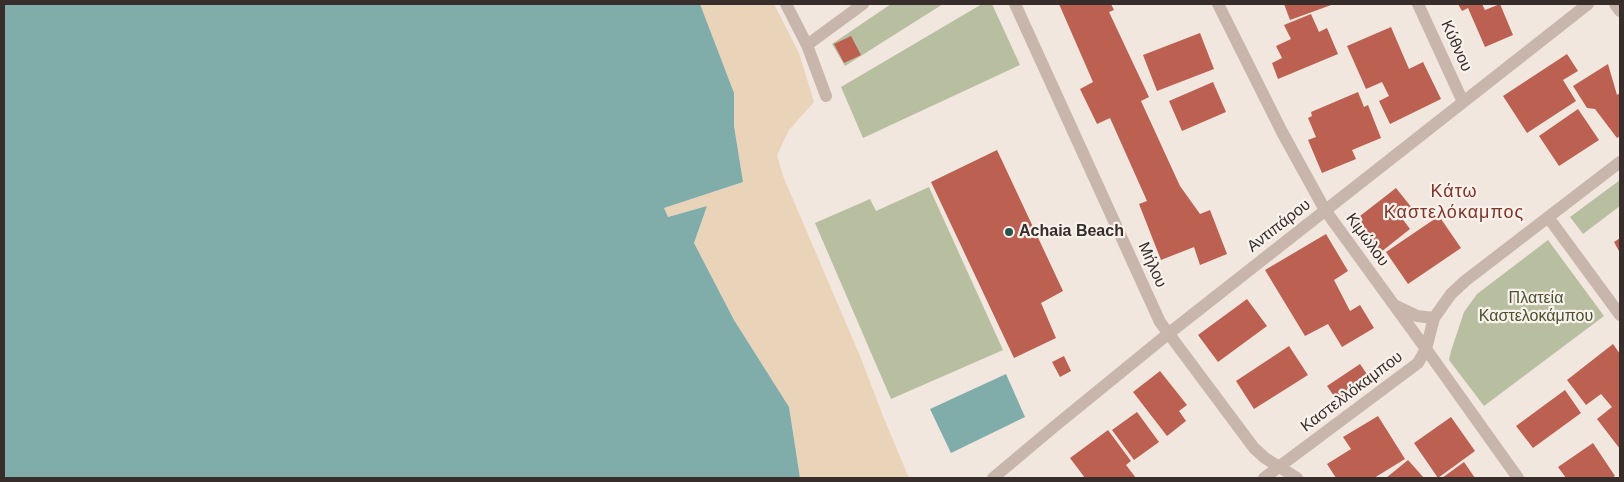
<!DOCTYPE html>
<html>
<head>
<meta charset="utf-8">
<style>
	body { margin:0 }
	#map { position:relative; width:1624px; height:482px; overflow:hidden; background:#f1e7df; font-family:Helvetica,sans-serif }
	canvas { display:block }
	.frame { position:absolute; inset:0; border:5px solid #372d2a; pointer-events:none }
</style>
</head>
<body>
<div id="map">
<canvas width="1624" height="482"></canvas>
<div class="frame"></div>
</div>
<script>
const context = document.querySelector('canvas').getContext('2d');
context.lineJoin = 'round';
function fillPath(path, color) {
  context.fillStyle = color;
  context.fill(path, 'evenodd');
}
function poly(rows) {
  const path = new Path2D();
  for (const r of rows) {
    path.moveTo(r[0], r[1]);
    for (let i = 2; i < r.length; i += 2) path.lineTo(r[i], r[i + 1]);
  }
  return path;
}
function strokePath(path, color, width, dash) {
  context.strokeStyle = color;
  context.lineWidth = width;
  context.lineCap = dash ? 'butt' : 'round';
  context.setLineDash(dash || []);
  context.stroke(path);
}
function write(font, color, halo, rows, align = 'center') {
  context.font = font + ' Helvetica,sans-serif';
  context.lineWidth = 4.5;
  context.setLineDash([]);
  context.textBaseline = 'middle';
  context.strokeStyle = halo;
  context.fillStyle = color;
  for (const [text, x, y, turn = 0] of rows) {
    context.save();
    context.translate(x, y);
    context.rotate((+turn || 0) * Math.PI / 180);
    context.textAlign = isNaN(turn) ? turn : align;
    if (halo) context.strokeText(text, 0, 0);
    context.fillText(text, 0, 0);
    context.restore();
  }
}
fillPath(poly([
	[891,4,943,4,845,66,832,44],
	[982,4,992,4,1020,65,863,138,841,87],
	[1620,180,1620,206,1583,234,1570,217],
	[929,187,1003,350,891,399,815,223,870,199,876,211],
	[1548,240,1604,316,1484,406,1449,360,1451,351,1464,312,1477,294]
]), '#b8bfa0');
fillPath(poly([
	[700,4,774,4,799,53,814,102,789,130,777,155,783,176,860,356,883,416,909,478,800,478,789,407,734,320,694,243,707,206,667,217,664,208,743,182,734,126,734,93]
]), '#e9d3b9');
fillPath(poly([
	[4,4,700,4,734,93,734,126,743,182,664,208,668,217,707,206,694,243,734,320,789,407,800,478,4,478],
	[1006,374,1025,417,951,453,930,409]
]), '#80aca9');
fillPath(poly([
	[1059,4,1111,4,1114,10,1109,12,1149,97,1141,101,1180,186,1200,214,1210,210,1227,254,1200,265,1194,247,1161,260,1139,204,1147,201,1110,118,1097,124,1080,89,1093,82],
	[1284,4,1334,4,1290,20],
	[1458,4,1482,4,1485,10,1500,4,1513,35,1485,47,1468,8,1462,11],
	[1311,14,1319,32,1327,28,1338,54,1278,79,1272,63,1282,58,1276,46,1291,39,1284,25],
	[1391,27,1409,69,1423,62,1441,99,1390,124,1379,101,1389,96,1382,82,1366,89,1347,46],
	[1200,33,1214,69,1157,91,1143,55],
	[851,36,861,55,844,63,834,44],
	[1567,54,1578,71,1563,80,1576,101,1527,133,1503,96],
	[1608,64,1617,95,1620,93,1620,136,1617,138,1595,109,1587,108,1573,86],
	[1213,82,1226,112,1182,131,1169,101],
	[1358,92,1364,107,1368,105,1381,138,1352,150,1356,159,1322,173,1308,140,1316,137,1308,118,1312,116,1311,112],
	[1578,109,1599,140,1559,166,1539,136],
	[997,150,1063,291,1041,303,1056,338,1014,358,931,182],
	[1396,188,1412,208,1401,217,1410,229,1376,256,1351,223],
	[1439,216,1461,248,1408,284,1386,252],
	[1326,234,1348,271,1334,280,1350,311,1360,305,1374,328,1342,347,1328,324,1305,336,1265,270],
	[1620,238,1620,253,1614,242],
	[1247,299,1267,326,1218,362,1198,335],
	[1613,344,1620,354,1620,449,1597,419,1612,407,1601,394,1586,405,1567,380],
	[1289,346,1308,375,1254,409,1236,381],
	[1064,356,1071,371,1060,377,1052,362],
	[1360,364,1371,380,1338,402,1327,386],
	[1160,371,1187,405,1179,411,1186,421,1167,436,1133,392],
	[1565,390,1581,413,1533,448,1516,426],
	[1137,412,1159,442,1134,460,1112,430],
	[1378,416,1405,459,1374,478,1336,478,1327,464,1351,449,1343,437],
	[1451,417,1475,451,1438,478,1414,443],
	[1108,430,1131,461,1126,465,1136,478,1085,478,1070,458],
	[1593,443,1615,476,1612,478,1566,478,1558,467],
	[1408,460,1424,478,1386,478],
	[1464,462,1475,478,1442,478]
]), '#bc6052');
strokePath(poly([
	[786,4,807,45,826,96],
	[1015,4,1160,322,1254,448,1265,458,1297,478],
	[1218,4,1282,132,1325,210,1426,349,1518,478],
	[1418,4,1463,102],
	[1615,4,1620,11],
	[807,45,863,4],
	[1548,217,1620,315],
	[1396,306,1417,316,1434,318],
	[993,478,1055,426,1168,334,1588,4],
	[1264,478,1418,363,1426,349,1434,318,1451,294,1465,281,1620,162]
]), '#c8b6ac', 12);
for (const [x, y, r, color] of [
	[1009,232,5,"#235553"]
]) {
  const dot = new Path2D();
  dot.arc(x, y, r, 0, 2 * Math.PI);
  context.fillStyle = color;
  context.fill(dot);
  strokePath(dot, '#f9f1eb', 2);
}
write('16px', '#372d2a', '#f9f1eb', [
	["Κύθνου",1456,46,66],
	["Αντιπάρου",1279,226,-38],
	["Κιμώλου",1367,240,54],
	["Μήλου",1152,265,66],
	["Καστελλόκαμπου",1352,392,-37]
]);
write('bold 16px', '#372d2a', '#f9f1eb', [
	["Achaia Beach",1019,232]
], 'left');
write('16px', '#4a5330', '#f9f1eb', [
	["Πλατεία",1536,299],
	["Καστελοκάμπου",1536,317]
]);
context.letterSpacing = '1px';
write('18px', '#803429', '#f9f1eb', [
	["Κάτω",1454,192],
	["Καστελόκαμπος",1454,213]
]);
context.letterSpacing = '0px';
</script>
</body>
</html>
